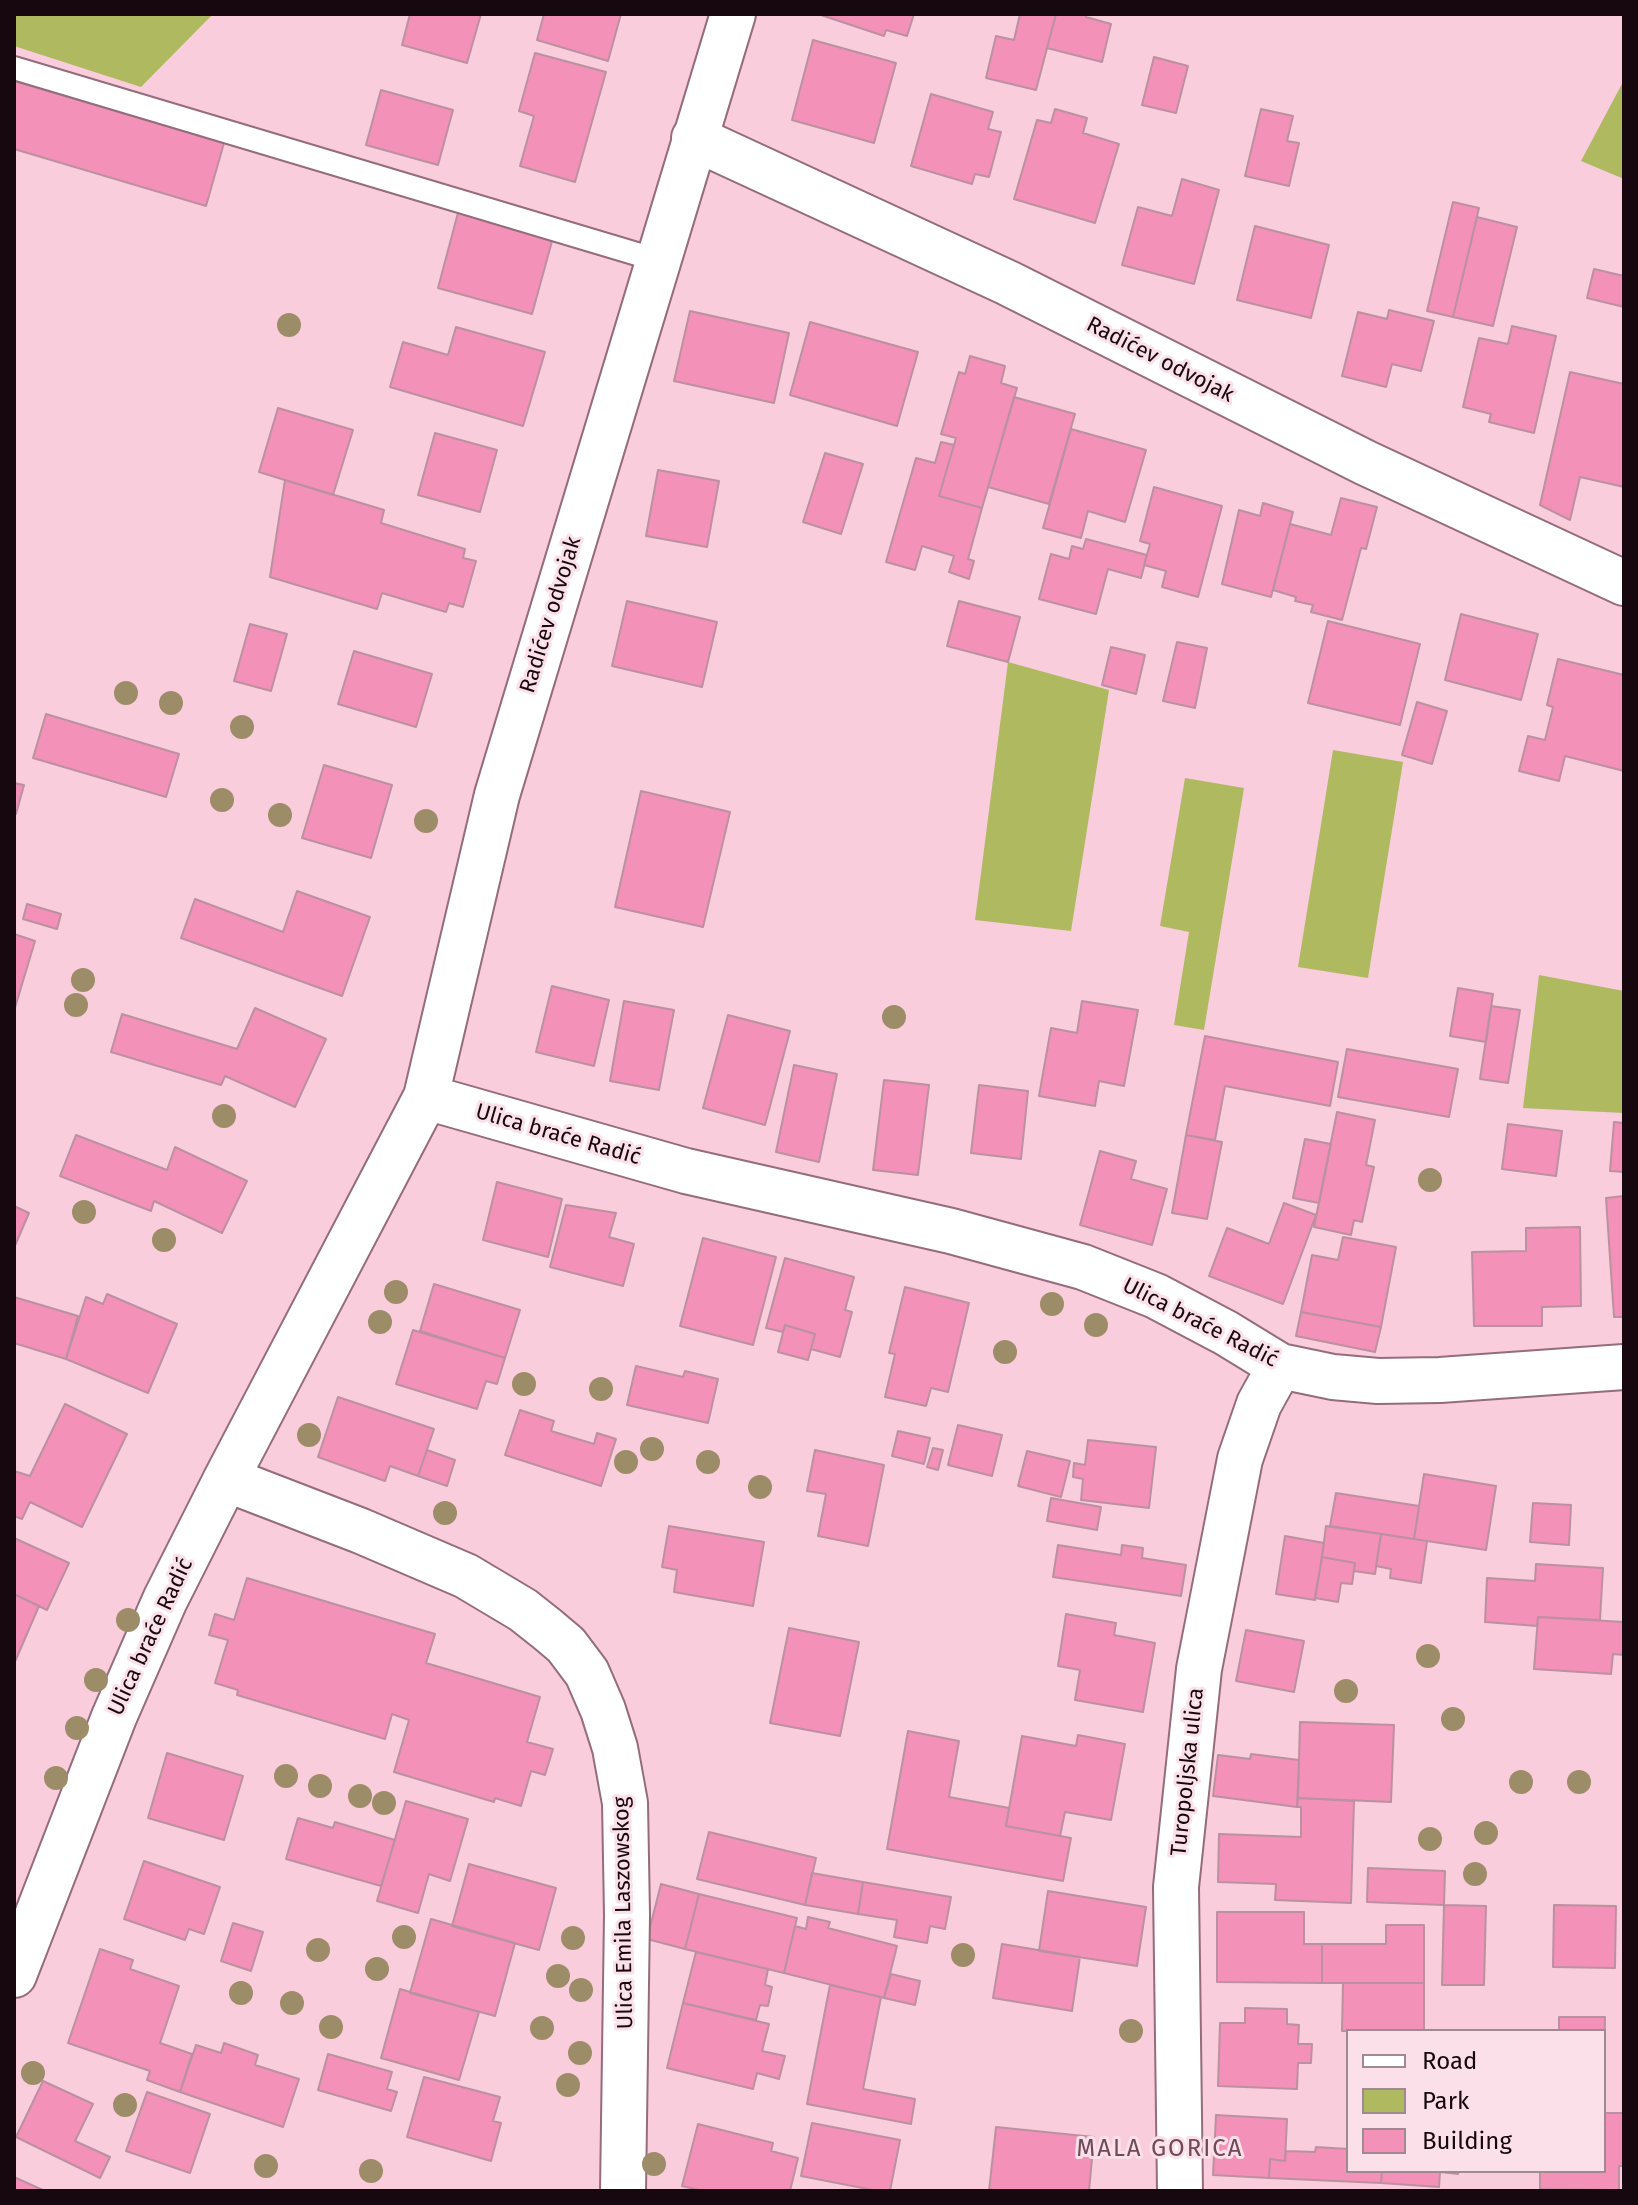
<!DOCTYPE html>
<html>
<head>
<meta charset="utf-8">
<style>
	body { margin:0 }
	#map { position:relative; width:1638px; height:2205px; overflow:hidden; background:#facddd; font-family:"Fira Sans",sans-serif }
	canvas { display:block }
	.frame { position:absolute; inset:0; border:16px solid #16080e; pointer-events:none }
	.legend { position:absolute; left:1346px; top:2029px; width:260px; height:144px; box-sizing:border-box; background:#fbe0e9; border:2px solid #9f8a91; margin:0; padding:10px 14px; list-style:none; font-size:24px; color:#16080e }
	.legend li { display:flex; align-items:center; gap:16px; height:40px }
	.legend b { width:40px; border:2px solid #9f8a91 }
</style>
</head>
<body>
<div id="map">
<canvas width="1638" height="2205"></canvas>
<div class="frame"></div>
<ul class="legend">
<li><b style="height:10px;background:#fff"></b>Road</li>
<li><b style="height:22px;background:#afb960"></b>Park</li>
<li><b style="height:22px;background:#f491b9"></b>Building</li>
</ul>
</div>
<script>
const context = document.querySelector('canvas').getContext('2d');
context.lineJoin = 'round';
function fillPath(path, color) {
  context.fillStyle = color;
  context.fill(path, 'evenodd');
}
function poly(rows) {
  const path = new Path2D();
  for (const r of rows) {
    path.moveTo(r[0], r[1]);
    for (let i = 2; i < r.length; i += 2) path.lineTo(r[i], r[i + 1]);
  }
  return path;
}
function strokePath(path, color, width, dash) {
  context.strokeStyle = color;
  context.lineWidth = width;
  context.lineCap = dash ? 'butt' : 'round';
  context.setLineDash(dash || []);
  context.stroke(path);
}
function write(font, color, halo, rows, align = 'center') {
  context.font = font + ' "Fira Sans",sans-serif';
  context.lineWidth = 6;
  context.setLineDash([]);
  context.textBaseline = 'middle';
  context.strokeStyle = halo;
  context.fillStyle = color;
  for (const [text, x, y, turn = 0] of rows) {
    context.save();
    context.translate(x, y);
    context.rotate((+turn || 0) * Math.PI / 180);
    context.textAlign = isNaN(turn) ? turn : align;
    if (halo) context.strokeText(text, 0, 0);
    context.fillText(text, 0, 0);
    context.restore();
  }
}
fillPath(poly([
	[14,14,213,14,141,87,14,46],
	[1624,80,1624,179,1581,161],
	[1008,662,1109,690,1071,931,975,920],
	[1333,750,1403,762,1368,978,1298,967],
	[1185,778,1244,788,1204,1030,1174,1025,1189,932,1160,926],
	[1539,975,1624,991,1624,1113,1523,1108]
]), '#afb960');
const building = poly([
	[410,14,481,14,467,63,402,45,410,14],
	[544,14,621,14,608,61,537,40,544,14],
	[818,14,914,14,907,36,886,30,884,36,818,14],
	[1020,14,1056,14,1036,90,986,78,996,36,1014,40,1020,14],
	[1056,14,1087,14,1086,17,1111,24,1102,62,1047,48,1056,14],
	[813,40,896,63,874,143,792,120,813,40],
	[535,53,606,72,575,182,520,166,534,116,519,111,535,53],
	[1154,57,1188,66,1176,113,1142,105,1154,57],
	[14,81,224,143,206,206,14,149,14,81],
	[381,90,453,110,438,165,366,145,381,90],
	[931,94,993,112,988,129,1001,132,989,177,975,174,972,184,911,166,931,94],
	[1055,109,1087,118,1083,133,1119,144,1095,223,1014,199,1037,120,1051,123,1055,109],
	[1261,109,1293,116,1287,141,1299,143,1289,186,1245,176,1261,109],
	[1182,179,1219,190,1194,284,1122,265,1138,207,1172,216,1182,179],
	[1453,202,1479,208,1453,317,1427,311,1453,202],
	[459,209,554,234,532,314,438,288,459,209],
	[1477,217,1517,227,1493,326,1453,317,1477,217],
	[1255,226,1329,245,1311,318,1237,300,1255,226],
	[1594,269,1624,276,1624,307,1587,298,1594,269],
	[1389,310,1434,321,1421,371,1392,364,1386,387,1342,376,1358,312,1387,319,1389,310],
	[690,311,789,333,774,403,674,381,690,311],
	[810,322,918,352,897,426,790,395,810,322],
	[1512,326,1556,336,1534,433,1489,422,1491,414,1463,407,1479,338,1508,344,1512,326],
	[456,327,545,352,523,426,390,387,403,342,448,355,456,327],
	[970,356,1005,366,1001,383,1017,388,982,508,939,496,956,438,941,434,959,372,965,374,970,356],
	[1570,372,1624,384,1624,487,1580,477,1570,520,1540,505,1570,372],
	[1014,397,1075,414,1049,504,988,487,1014,397],
	[278,408,353,430,333,495,259,472,278,408],
	[1071,429,1146,450,1125,522,1088,511,1081,538,1043,528,1071,429],
	[435,433,497,450,480,512,418,495,435,433],
	[941,442,954,445,939,496,982,508,968,559,974,561,969,579,949,572,954,556,922,546,915,570,886,562,916,458,935,463,941,442],
	[825,453,863,464,841,534,803,522,825,453],
	[658,470,719,481,707,547,646,536,658,470],
	[285,480,384,510,381,523,465,549,463,558,476,561,463,607,449,603,446,612,382,593,377,609,270,577,285,480],
	[1154,487,1222,506,1198,597,1162,587,1166,571,1144,565,1150,544,1140,541,1154,487],
	[1341,498,1377,507,1366,549,1361,548,1342,620,1311,612,1313,605,1295,601,1296,597,1273,590,1290,524,1331,535,1341,498],
	[1263,503,1293,512,1271,597,1222,584,1239,510,1260,516,1263,503],
	[1086,539,1147,555,1141,578,1108,569,1096,614,1039,599,1051,554,1069,559,1072,546,1083,549,1086,539],
	[627,601,717,622,702,687,612,666,627,601],
	[959,601,1020,617,1008,662,947,646,959,601],
	[1461,614,1538,634,1521,700,1445,680,1461,614],
	[1328,621,1420,644,1400,725,1308,703,1328,621],
	[250,624,287,634,271,691,234,681,250,624],
	[1177,642,1207,648,1195,708,1163,701,1177,642],
	[1111,647,1145,655,1136,694,1102,685,1111,647],
	[354,651,432,674,416,727,338,704,354,651],
	[1558,659,1624,675,1624,771,1565,756,1559,781,1519,771,1528,736,1545,740,1553,707,1547,705,1558,659],
	[1417,702,1447,711,1432,764,1402,755,1417,702],
	[46,714,179,754,166,797,33,758,46,714],
	[324,765,392,785,371,858,302,838,324,765],
	[14,783,24,785,16,814,14,814,14,783],
	[641,791,730,812,703,927,615,907,641,791],
	[297,891,370,917,342,996,181,938,195,899,283,932,297,891],
	[27,904,61,914,57,929,23,919,27,904],
	[14,934,35,941,14,1011,14,934],
	[552,986,609,1000,594,1066,536,1052,552,986],
	[1458,988,1493,994,1486,1042,1450,1036,1458,988],
	[624,1001,674,1010,659,1090,610,1081,624,1001],
	[1082,1001,1138,1010,1124,1086,1099,1081,1095,1106,1039,1096,1051,1028,1077,1033,1082,1001],
	[1491,1006,1520,1010,1508,1083,1480,1079,1491,1006],
	[255,1008,326,1039,295,1107,225,1076,221,1085,111,1052,122,1014,237,1049,255,1008],
	[728,1015,790,1031,765,1125,703,1108,728,1015],
	[1205,1036,1338,1062,1330,1106,1225,1086,1215,1140,1186,1135,1205,1036],
	[1347,1049,1458,1069,1449,1117,1338,1097,1347,1049],
	[794,1065,837,1074,819,1162,776,1152,794,1065],
	[884,1080,929,1085,918,1175,873,1170,884,1080],
	[979,1085,1028,1091,1021,1159,971,1153,979,1085],
	[1337,1112,1375,1120,1366,1165,1374,1167,1362,1222,1354,1220,1351,1235,1314,1227,1337,1112],
	[1614,1122,1624,1123,1624,1172,1610,1171,1614,1122],
	[1508,1124,1562,1131,1556,1176,1502,1169,1508,1124],
	[76,1135,167,1170,175,1147,247,1181,222,1233,154,1201,151,1211,60,1176,76,1135],
	[1186,1135,1222,1142,1207,1219,1172,1213,1186,1135],
	[1305,1139,1331,1144,1319,1203,1293,1198,1305,1139],
	[1100,1151,1136,1161,1131,1179,1167,1189,1152,1245,1080,1225,1100,1151],
	[497,1182,562,1199,548,1257,483,1240,497,1182],
	[1624,1196,1624,1317,1614,1317,1606,1198,1624,1196],
	[1284,1203,1316,1215,1283,1304,1209,1276,1227,1228,1269,1244,1284,1203],
	[566,1205,616,1213,609,1237,634,1244,623,1286,550,1267,566,1205],
	[14,1206,29,1213,14,1248,14,1206],
	[1580,1227,1581,1306,1542,1307,1542,1326,1474,1326,1472,1252,1526,1251,1526,1228,1580,1227],
	[1343,1237,1396,1247,1381,1327,1301,1312,1312,1255,1338,1260,1343,1237],
	[703,1238,776,1257,753,1345,680,1326,703,1238],
	[785,1258,854,1277,845,1310,852,1312,840,1357,811,1349,815,1334,785,1325,783,1332,766,1328,785,1258],
	[434,1284,520,1310,505,1358,420,1331,434,1284],
	[905,1287,969,1303,948,1392,931,1388,926,1406,885,1397,895,1354,889,1353,905,1287],
	[107,1294,177,1324,148,1393,66,1359,86,1297,103,1304,107,1294],
	[14,1297,78,1316,66,1359,14,1343,14,1297],
	[1301,1312,1381,1327,1375,1352,1296,1336,1301,1312],
	[785,1325,815,1334,808,1360,778,1352,785,1325],
	[413,1330,505,1358,497,1384,486,1381,477,1409,396,1384,413,1330],
	[636,1366,683,1377,685,1371,718,1379,708,1423,627,1405,636,1366],
	[338,1397,434,1429,418,1476,390,1466,385,1481,318,1457,338,1397],
	[65,1404,127,1434,82,1527,30,1502,22,1519,14,1516,14,1471,30,1476,65,1404],
	[520,1410,554,1421,551,1431,594,1444,597,1433,616,1439,601,1486,505,1455,520,1410],
	[958,1425,1002,1435,992,1476,948,1465,958,1425],
	[898,1431,930,1438,924,1464,892,1456,898,1431],
	[1088,1440,1156,1447,1149,1508,1081,1500,1083,1479,1073,1477,1074,1463,1085,1465,1088,1440],
	[933,1448,943,1450,938,1470,927,1467,933,1448],
	[427,1450,455,1460,447,1486,418,1476,427,1450],
	[815,1450,884,1465,868,1546,818,1536,826,1494,807,1491,815,1450],
	[1027,1451,1070,1461,1061,1497,1018,1486,1027,1451],
	[1424,1474,1496,1486,1486,1550,1414,1539,1424,1474],
	[1336,1493,1419,1506,1414,1539,1330,1526,1336,1493],
	[1051,1498,1101,1507,1097,1530,1047,1521,1051,1498],
	[1533,1503,1571,1505,1569,1545,1530,1542,1533,1503],
	[669,1526,764,1542,753,1606,674,1592,677,1570,662,1567,669,1526],
	[1326,1526,1381,1534,1375,1574,1354,1571,1355,1563,1322,1557,1326,1526],
	[1381,1534,1427,1541,1421,1583,1390,1578,1391,1569,1376,1566,1381,1534],
	[1285,1536,1324,1543,1315,1600,1276,1594,1285,1536],
	[14,1538,69,1563,47,1610,14,1594,14,1538],
	[1058,1545,1121,1555,1122,1545,1143,1548,1142,1558,1186,1565,1181,1596,1053,1577,1058,1545],
	[1322,1557,1355,1563,1352,1584,1341,1583,1338,1602,1315,1598,1322,1557],
	[1536,1564,1603,1568,1600,1620,1538,1617,1537,1626,1485,1622,1487,1578,1535,1581,1536,1564],
	[247,1578,435,1634,426,1663,540,1697,527,1742,553,1749,545,1775,531,1771,521,1806,495,1798,494,1802,394,1772,409,1720,392,1714,385,1739,237,1695,238,1690,215,1683,228,1640,209,1635,215,1614,234,1620,247,1578],
	[14,1594,39,1606,14,1664,14,1594],
	[1066,1614,1116,1623,1114,1635,1155,1643,1143,1712,1075,1700,1080,1670,1058,1666,1066,1614],
	[1538,1617,1624,1622,1624,1655,1613,1654,1611,1674,1534,1669,1538,1617],
	[789,1628,859,1642,840,1736,770,1723,789,1628],
	[1246,1630,1304,1641,1294,1692,1236,1681,1246,1630],
	[1300,1722,1394,1725,1391,1802,1298,1798,1300,1722],
	[908,1731,959,1741,949,1797,1009,1808,1006,1826,1071,1838,1063,1881,887,1849,908,1731],
	[1078,1735,1125,1744,1111,1820,1065,1812,1060,1836,1006,1826,1022,1736,1076,1746,1078,1735],
	[167,1753,243,1776,224,1840,148,1818,167,1753],
	[1251,1754,1299,1760,1297,1807,1213,1796,1218,1755,1250,1759,1251,1754],
	[1298,1798,1354,1801,1351,1903,1275,1900,1276,1884,1218,1882,1219,1834,1301,1837,1301,1807,1297,1807,1298,1798],
	[406,1801,468,1819,450,1881,429,1874,418,1913,377,1901,406,1801],
	[298,1818,333,1828,335,1822,395,1840,381,1886,286,1859,298,1818],
	[709,1832,816,1858,805,1905,697,1879,709,1832],
	[144,1861,220,1887,204,1934,189,1929,185,1940,124,1919,144,1861],
	[469,1864,556,1888,539,1950,452,1926,469,1864],
	[1368,1868,1445,1871,1444,1905,1367,1902,1368,1868],
	[812,1873,863,1882,858,1914,805,1905,812,1873],
	[863,1882,951,1897,945,1929,930,1926,927,1943,894,1937,897,1920,858,1914,863,1882],
	[661,1884,699,1894,685,1949,647,1939,661,1884],
	[1048,1891,1146,1907,1137,1966,1039,1951,1048,1891],
	[699,1894,797,1918,784,1973,685,1949,699,1894],
	[1444,1905,1486,1906,1484,1985,1442,1985,1444,1905],
	[1554,1905,1616,1906,1615,1968,1553,1967,1554,1905],
	[1217,1912,1304,1912,1304,1944,1322,1944,1322,1983,1217,1982,1217,1912],
	[808,1917,830,1922,828,1928,897,1946,884,1998,784,1973,795,1926,806,1929,808,1917],
	[431,1919,515,1943,495,2016,410,1993,431,1919],
	[233,1923,263,1932,251,1971,221,1961,233,1923],
	[1386,1925,1424,1925,1424,1983,1322,1983,1322,1944,1386,1944,1386,1925],
	[1002,1944,1080,1957,1072,2011,993,1998,1002,1944],
	[100,1949,133,1960,130,1969,179,1986,160,2043,192,2054,180,2092,147,2080,150,2071,68,2043,100,1949],
	[696,1952,768,1969,765,1985,772,1987,768,2006,760,2005,756,2020,683,2003,696,1952],
	[891,1974,920,1981,915,2005,884,1998,891,1974],
	[1343,1983,1424,1983,1424,2031,1342,2031,1343,1983],
	[830,1985,881,1997,863,2089,915,2099,911,2124,807,2104,830,1985],
	[400,1989,479,2012,459,2080,381,2058,400,1989],
	[683,2003,769,2024,762,2051,785,2056,779,2079,757,2073,753,2089,667,2068,683,2003],
	[1245,2008,1287,2009,1287,2024,1299,2025,1298,2044,1312,2044,1311,2063,1298,2063,1297,2089,1218,2086,1220,2023,1245,2023,1245,2008],
	[1559,2017,1605,2017,1604,2088,1604,2031,1559,2031,1559,2017],
	[224,2043,258,2055,255,2065,299,2079,283,2127,180,2092,196,2045,221,2053,224,2043],
	[328,2054,392,2072,387,2089,397,2092,391,2111,318,2090,328,2054],
	[424,2077,500,2097,493,2121,501,2123,491,2161,407,2137,424,2077],
	[43,2081,93,2104,75,2141,110,2157,100,2178,16,2137,43,2081],
	[147,2092,210,2114,190,2173,126,2151,147,2092],
	[1604,2113,1624,2113,1624,2166,1619,2166,1619,2190,1540,2189,1540,2171,1604,2171,1604,2113],
	[1216,2115,1287,2119,1285,2161,1270,2159,1269,2178,1213,2175,1216,2115],
	[812,2123,900,2140,890,2191,878,2191,801,2176,812,2123],
	[698,2124,773,2143,771,2151,798,2158,790,2191,703,2191,682,2186,698,2124],
	[996,2127,1094,2137,1089,2191,989,2191,996,2127],
	[1316,2147,1348,2149,1348,2171,1382,2171,1381,2183,1269,2178,1270,2159,1285,2161,1286,2151,1315,2152,1316,2147],
	[1382,2171,1458,2171,1458,2174,1440,2172,1439,2187,1381,2183,1382,2171],
	[14,2177,45,2191,14,2191,14,2177]
]);
fillPath(building, '#f491b9');
strokePath(building, '#bb90a0', 2);
const lane = poly([
	[14,68,657,260]
]);
const street = poly([
	[694,138,1008,283,1366,463,1624,583],
	[426,1097,686,1171,951,1231,1083,1267,1156,1296,1226,1333,1280,1366,1333,1377,1378,1381,1440,1380,1624,1367],
	[226,1479,361,1531,466,1576,523,1610,547,1629,566,1645,587,1673,603,1710,615,1748,625,1803,627,1915,623,2191],
	[14,1975,114,1717,165,1600,226,1479,426,1097,497,795,733,14],
	[1180,2191,1176,1887,1199,1669,1240,1459,1259,1404,1280,1366]
]);
strokePath(lane, '#946c7b', 26);
strokePath(street, '#946c7b', 48);
strokePath(lane, '#fff', 22);
strokePath(street, '#fff', 44);
context.fillStyle = '#9d8c68';
for (const [x, y] of [
	[289,325],
	[126,693],
	[171,703],
	[242,727],
	[222,800],
	[280,815],
	[426,821],
	[83,980],
	[76,1005],
	[894,1017],
	[224,1116],
	[1430,1180],
	[84,1212],
	[164,1240],
	[396,1292],
	[1052,1304],
	[380,1322],
	[1096,1325],
	[1005,1352],
	[524,1384],
	[601,1389],
	[309,1435],
	[652,1449],
	[626,1462],
	[708,1462],
	[760,1487],
	[445,1513],
	[128,1620],
	[1428,1656],
	[96,1680],
	[1346,1691],
	[1453,1719],
	[77,1728],
	[286,1776],
	[56,1778],
	[1521,1782],
	[1579,1782],
	[320,1786],
	[360,1796],
	[384,1803],
	[1486,1833],
	[1430,1839],
	[1475,1874],
	[404,1937],
	[573,1938],
	[318,1950],
	[963,1955],
	[377,1969],
	[558,1976],
	[581,1990],
	[241,1993],
	[292,2003],
	[331,2027],
	[542,2028],
	[1131,2031],
	[580,2053],
	[33,2073],
	[568,2085],
	[125,2105],
	[654,2164],
	[266,2166],
	[371,2171]
]) {
  context.beginPath();
  context.arc(x, y, 12, 0, 2 * Math.PI);
  context.fill();
}
write('22px', '#16080e', '#fbe0e9', [
	["Radićev odvojak",1160,360,27],
	["Radićev odvojak",551,615,-73],
	["Ulica braće Radić",558,1135,16],
	["Ulica braće Radić",1200,1323,27],
	["Ulica braće Radić",151,1637,-65],
	["Turopoljska ulica",1188,1772,-84],
	["Ulica Emila Laszowskog",624,1913,-91]
]);
context.letterSpacing = '2px';
write('24px', '#6f4a58', '#fbe0e9', [
	["MALA GORICA",1160,2149]
]);
context.letterSpacing = '0px';
</script>
</body>
</html>
